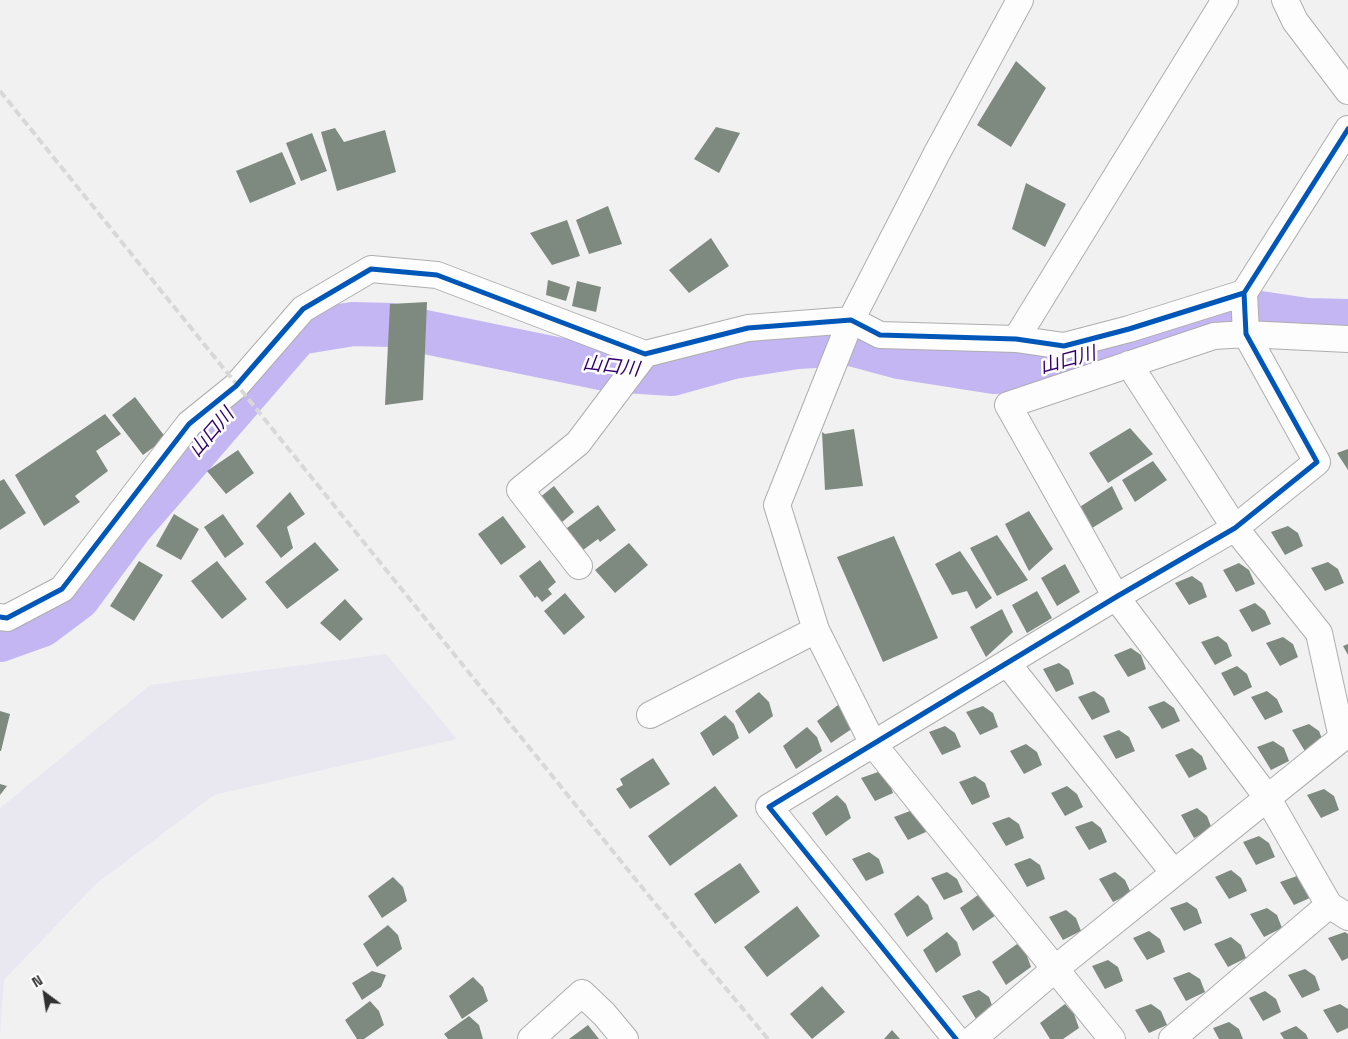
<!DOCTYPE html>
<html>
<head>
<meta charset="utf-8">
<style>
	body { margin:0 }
	#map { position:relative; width:1348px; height:1039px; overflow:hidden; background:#f1f1f1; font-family:"Space Grotesk",sans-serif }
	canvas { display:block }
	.north { position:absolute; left:20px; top:969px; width:50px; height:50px; -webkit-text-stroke:4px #fefffe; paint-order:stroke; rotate:329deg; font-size:14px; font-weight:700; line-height:20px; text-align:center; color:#303130 }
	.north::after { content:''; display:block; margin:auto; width:18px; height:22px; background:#303130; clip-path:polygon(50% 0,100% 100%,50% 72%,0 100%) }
</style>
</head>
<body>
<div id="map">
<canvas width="1348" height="1039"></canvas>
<div class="north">N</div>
</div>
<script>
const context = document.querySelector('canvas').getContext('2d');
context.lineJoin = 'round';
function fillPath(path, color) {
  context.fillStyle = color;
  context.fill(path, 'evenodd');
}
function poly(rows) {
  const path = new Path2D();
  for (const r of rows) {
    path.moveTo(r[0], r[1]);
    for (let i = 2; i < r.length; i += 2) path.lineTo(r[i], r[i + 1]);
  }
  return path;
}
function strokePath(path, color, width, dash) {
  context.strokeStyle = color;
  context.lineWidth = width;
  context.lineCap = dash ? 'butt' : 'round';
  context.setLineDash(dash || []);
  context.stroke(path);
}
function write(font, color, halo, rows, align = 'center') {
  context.font = font + ' "Space Grotesk","Noto Sans JP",sans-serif';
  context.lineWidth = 5;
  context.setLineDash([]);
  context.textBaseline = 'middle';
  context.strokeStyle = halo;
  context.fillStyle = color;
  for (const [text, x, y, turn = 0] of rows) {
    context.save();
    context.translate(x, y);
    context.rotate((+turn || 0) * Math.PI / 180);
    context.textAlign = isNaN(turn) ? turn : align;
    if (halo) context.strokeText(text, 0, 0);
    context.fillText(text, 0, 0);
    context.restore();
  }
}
fillPath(poly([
	[386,654,457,739,214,795,96,884,4,980,0,1035,0,808,150,685]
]), '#e9e8f1');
strokePath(poly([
	[0,640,42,625,78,598,132,525,298,333,353,324,391,325,610,370,672,374,733,357,797,347,851,344,899,357,994,372,1045,371,1195,322,1260,313,1307,320,1348,321]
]), '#c4b5f3', 44);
fillPath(poly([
	[1016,61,1046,88,1011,147,977,125],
	[716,127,740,133,719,173,694,159],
	[335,128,344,142,385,130,396,172,337,191,321,132],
	[312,133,327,171,301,181,286,143],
	[282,152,296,184,250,203,236,171],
	[1026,183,1066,204,1045,247,1012,229],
	[608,206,622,244,589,254,576,220],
	[567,220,580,256,552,265,530,233],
	[711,238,729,266,689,293,669,270],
	[548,280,570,287,566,301,546,295],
	[577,281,601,287,596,312,572,306],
	[427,302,423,400,385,405,390,304],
	[135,397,166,438,143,455,112,415],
	[105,414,121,434,96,451,108,471,75,496,80,502,44,526,15,475],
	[1130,428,1153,454,1108,483,1089,453],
	[854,429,863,486,825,490,822,432,825,434],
	[1348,449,1348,470,1337,453],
	[238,450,254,473,226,494,207,471],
	[1153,461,1167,480,1135,502,1122,480],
	[4,479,26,513,0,530,0,481],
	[554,486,574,512,555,528,534,502],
	[1112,486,1123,509,1084,533,1072,512],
	[290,492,305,514,287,527,293,548,281,558,256,526],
	[598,505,616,530,600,542,598,539,575,556,559,534],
	[1029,511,1053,549,1029,571,1005,524],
	[174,514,199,529,181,560,156,546],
	[223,514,244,544,225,558,204,527],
	[503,516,526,547,501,565,478,534],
	[1288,526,1298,533,1303,546,1285,555,1271,532],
	[997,535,1028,580,997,596,970,548],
	[894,536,938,638,883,662,837,557],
	[315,542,339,570,287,609,265,582],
	[629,543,648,565,615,593,595,570],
	[960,551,992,598,976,609,967,591,952,595,935,564],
	[540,560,556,582,548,589,552,594,542,602,537,596,535,598,519,576],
	[139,561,163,575,134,621,110,606],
	[217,561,247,599,222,619,191,581],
	[1328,562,1338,569,1344,583,1325,591,1311,568],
	[1239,563,1249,570,1255,584,1236,592,1223,570],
	[1065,564,1080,592,1057,606,1041,578],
	[1192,576,1202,583,1207,597,1189,605,1175,583],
	[1037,591,1052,618,1027,633,1012,605],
	[565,593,585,617,564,635,544,611],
	[345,599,363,619,340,641,320,623],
	[1255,603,1265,611,1271,624,1252,632,1239,610],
	[1002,609,1013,632,986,657,970,627],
	[1218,636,1227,643,1232,656,1215,665,1201,642],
	[1283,637,1293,644,1298,657,1280,666,1266,643],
	[1348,644,1348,655,1343,646],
	[1131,648,1141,655,1146,669,1128,677,1114,655],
	[1059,663,1069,670,1074,684,1056,692,1043,669],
	[1237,666,1247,674,1252,687,1234,696,1221,673],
	[1094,691,1104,698,1110,712,1092,720,1078,697],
	[1267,691,1277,699,1283,712,1265,720,1251,697],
	[759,692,769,702,773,716,749,734,735,711],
	[1164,701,1174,708,1180,721,1162,729,1148,707],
	[842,702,856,726,831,743,817,721],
	[983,706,993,713,998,727,980,735,966,712],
	[0,711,10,714,1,751,0,751],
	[725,715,734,724,739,738,713,756,700,733],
	[1309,724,1319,731,1324,744,1306,753,1292,730],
	[945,726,955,733,961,747,942,755,929,732],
	[807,727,817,737,822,751,796,769,783,746],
	[1119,730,1129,737,1135,751,1116,759,1103,736],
	[1273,741,1284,748,1289,761,1271,770,1257,747],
	[1026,744,1037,752,1042,765,1024,774,1010,751],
	[1192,748,1202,756,1207,769,1189,778,1175,755],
	[653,758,670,784,630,809,616,789,623,785,620,779],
	[878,772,888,779,893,793,875,801,861,778],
	[975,776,985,783,990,797,972,805,959,782],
	[0,784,7,786,0,795],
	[715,786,738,816,670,866,648,836],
	[1067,786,1077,794,1083,807,1065,816,1051,793],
	[1324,789,1334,796,1339,810,1321,818,1307,795],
	[837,795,846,804,851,818,826,836,812,813],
	[1197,808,1207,816,1212,829,1194,838,1181,815],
	[910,811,921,818,926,832,908,840,894,817],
	[1009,817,1019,824,1024,838,1006,846,992,823],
	[1092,821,1101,828,1107,842,1089,850,1075,827],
	[1259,836,1269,843,1275,857,1256,865,1243,842],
	[869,852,879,859,884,873,866,881,852,859],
	[1030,858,1040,865,1045,879,1027,887,1014,864],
	[740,863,760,892,715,924,694,894],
	[1231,870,1241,878,1247,891,1229,899,1215,877],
	[947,872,957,879,963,892,944,900,931,878],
	[1115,872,1125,880,1131,893,1113,902,1099,879],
	[1297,876,1307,883,1312,897,1294,905,1280,882],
	[393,877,403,887,407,901,382,918,368,896],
	[985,890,999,913,973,931,960,908],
	[918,895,928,905,933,919,907,937,894,914],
	[1187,902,1197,909,1202,923,1184,931,1170,908],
	[797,906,820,936,767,977,744,947],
	[1267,908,1277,915,1282,928,1264,937,1250,914],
	[1066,910,1076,918,1081,931,1063,940,1049,917],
	[388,925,398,935,402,949,377,967,363,944],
	[1149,931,1160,939,1165,952,1147,960,1133,938],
	[947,932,957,942,961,955,936,973,923,950],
	[1345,932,1348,934,1348,958,1342,961,1328,938],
	[1231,937,1241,945,1246,958,1228,967,1214,944],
	[1017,944,1026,953,1031,967,1006,985,992,962],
	[1108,960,1118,967,1123,981,1105,989,1092,966],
	[1305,969,1315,976,1320,990,1302,998,1288,975],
	[372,971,386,975,381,987,362,1000,352,983],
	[1189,972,1200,979,1205,992,1186,1001,1173,978],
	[473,977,483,987,488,1001,462,1019,449,996],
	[822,986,845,1012,812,1039,790,1014],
	[979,990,989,997,994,1011,976,1019,962,996],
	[1265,991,1276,999,1281,1012,1263,1021,1249,998],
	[370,1001,379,1011,384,1025,364,1039,357,1039,345,1020],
	[1065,1004,1074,1014,1079,1028,1063,1039,1050,1039,1040,1023],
	[1151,1004,1161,1011,1167,1025,1149,1033,1135,1010],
	[1340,1004,1348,1009,1348,1028,1337,1033,1323,1010],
	[469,1016,479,1025,483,1039,448,1039,444,1034],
	[1229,1022,1239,1029,1243,1039,1219,1039,1213,1028],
	[588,1025,599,1039,569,1039],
	[1296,1026,1306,1034,1308,1039,1284,1039,1280,1033],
	[892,1030,900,1039,884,1039]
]), '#7e8a80');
const street = poly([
	[1020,0,937,153,851,320,777,505,816,630,873,744,1112,1039],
	[1285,0,1295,21,1348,91],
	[1016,339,1225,0],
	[1348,339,1246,334,1214,336,1008,405,1116,597,1267,797,1329,905,1348,917],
	[579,566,520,490,578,443,645,354],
	[0,617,7,618,62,589,189,424,236,386,303,309,371,269,437,275,645,354,748,328,851,320,880,335,1016,339,1064,346,1129,329,1244,293],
	[1007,663,1174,873],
	[650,715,816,630],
	[531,1039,582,993,604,1014,625,1039],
	[956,1039,769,807,1116,597,1235,528,1317,462,1246,334,1244,293,1348,129],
	[973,1039,1055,969,1342,738,1319,633,1235,528,1129,364],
	[1172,1039,1329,905]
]);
strokePath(street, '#aeaeae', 28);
strokePath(street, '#fdfdfd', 26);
strokePath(poly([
	[0,91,649,896,768,1039]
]), '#d7d8d7', 4, [8, 4]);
strokePath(poly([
	[0,617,7,618,62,589,189,424,236,386,303,309,371,269,437,275,645,354,748,328,851,320,880,335,1016,339,1064,346,1129,329,1244,293],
	[956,1039,769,807,1116,597,1235,528,1317,462,1246,334,1244,293,1348,129]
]), '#0057b8', 5);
write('italic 19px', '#35006e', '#fefffe', [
	["山口川",1068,361,-15],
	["山口川",611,367,7],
	["山口川",212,433,-49]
]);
</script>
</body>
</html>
